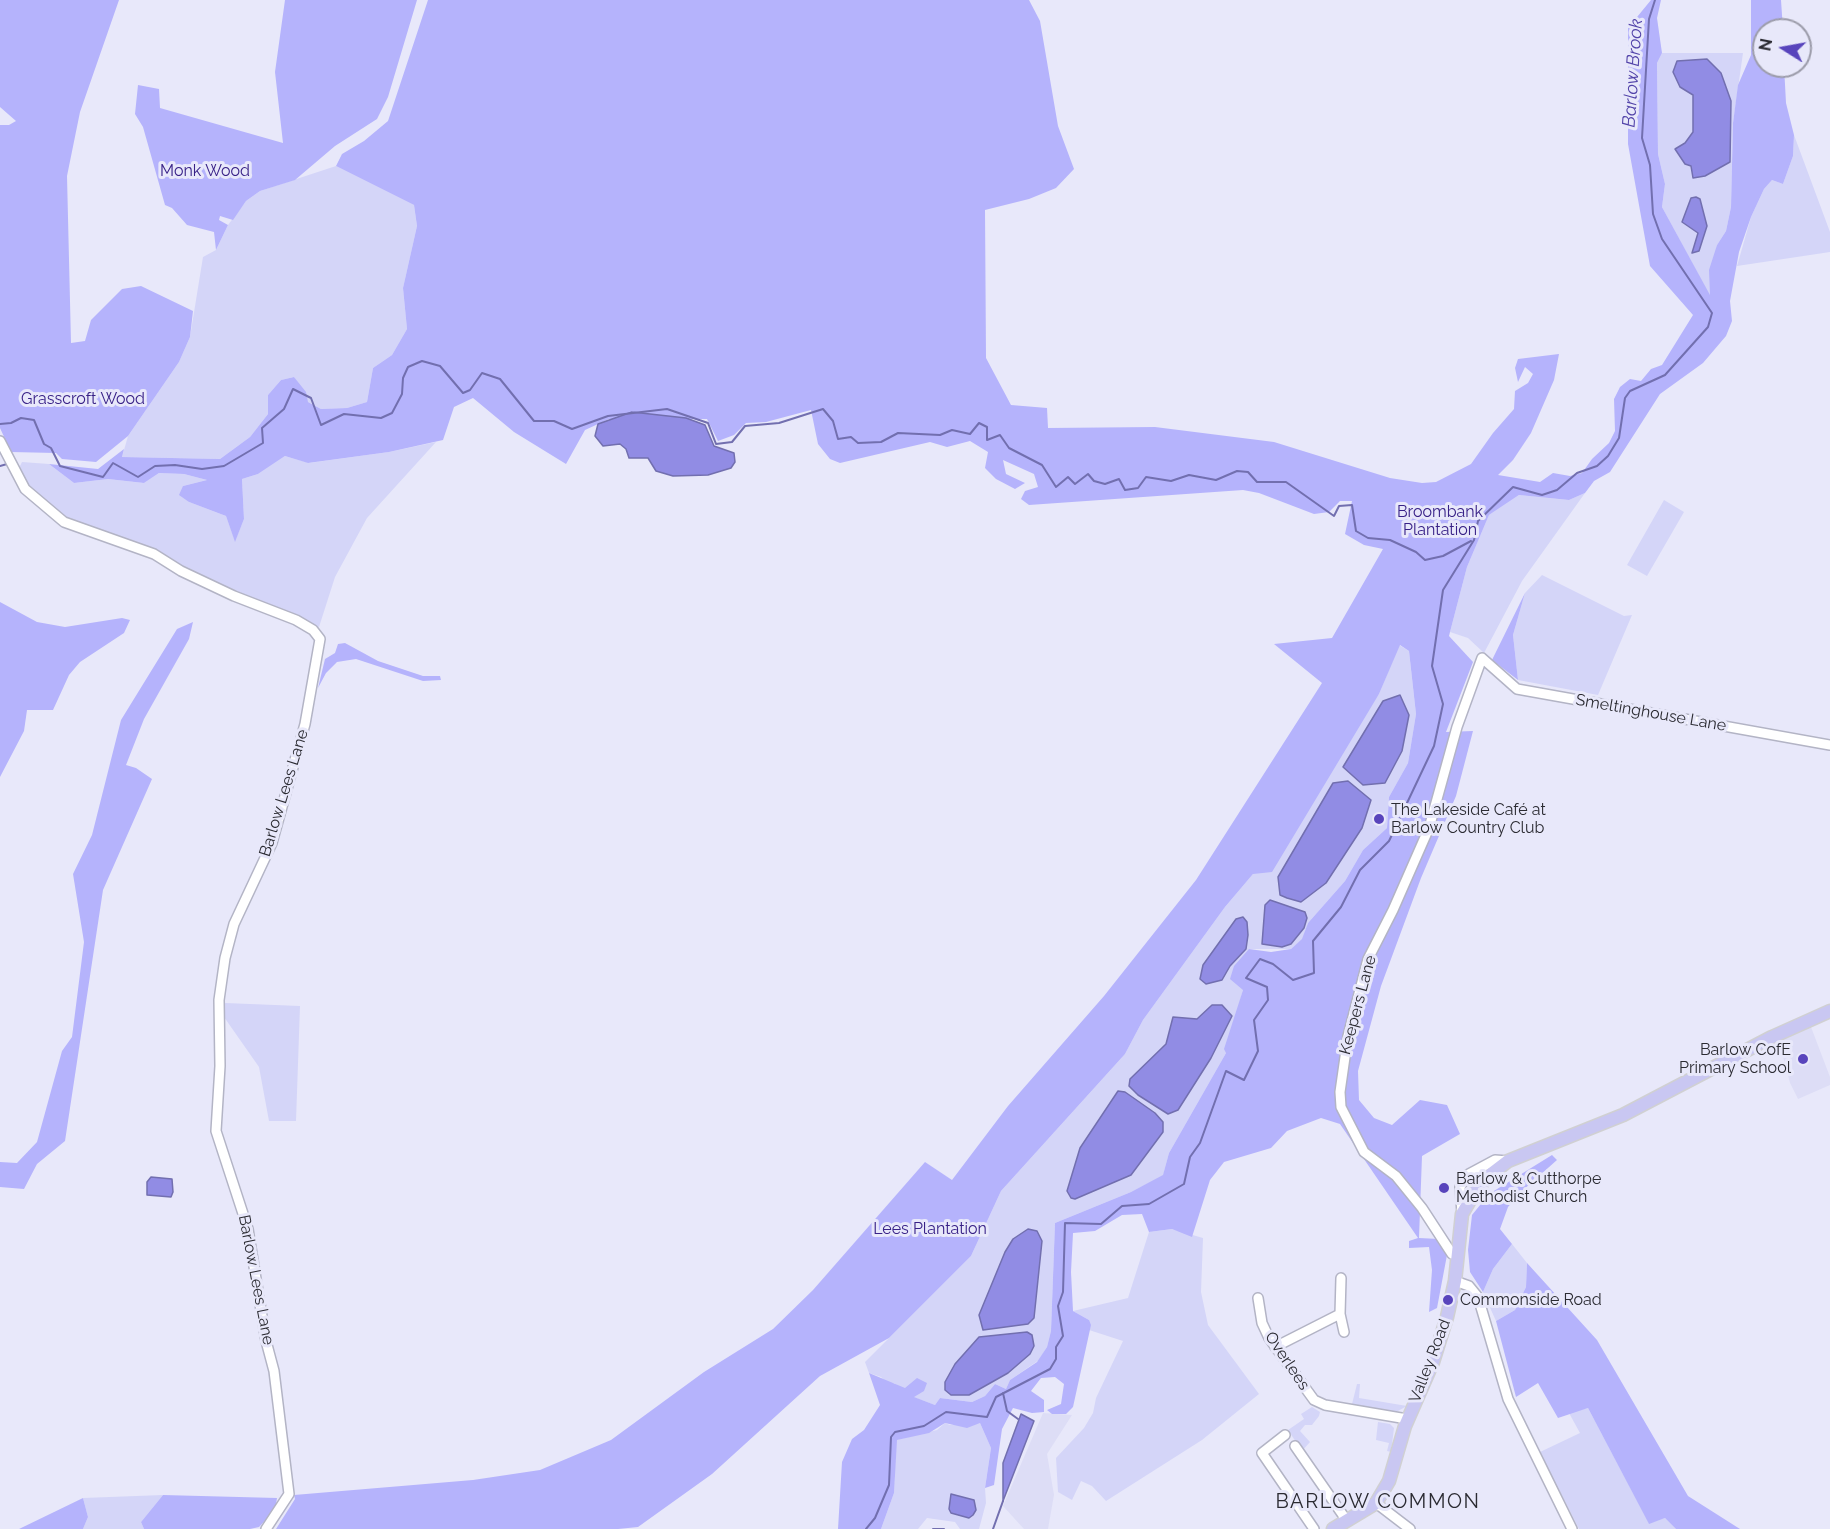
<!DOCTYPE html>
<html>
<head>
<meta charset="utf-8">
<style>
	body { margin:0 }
	#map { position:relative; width:1830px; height:1529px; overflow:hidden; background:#e8e8fa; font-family:Raleway,sans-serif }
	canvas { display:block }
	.north { position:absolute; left:1752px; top:18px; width:60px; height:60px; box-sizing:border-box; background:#e8e8fa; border:2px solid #9c9caa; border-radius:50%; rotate:281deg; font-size:16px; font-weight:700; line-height:24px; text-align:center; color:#2b2b32 }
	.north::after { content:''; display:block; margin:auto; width:21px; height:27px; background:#5844bc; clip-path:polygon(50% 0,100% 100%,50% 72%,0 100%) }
</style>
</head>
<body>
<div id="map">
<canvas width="1830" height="1529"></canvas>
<div class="north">N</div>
</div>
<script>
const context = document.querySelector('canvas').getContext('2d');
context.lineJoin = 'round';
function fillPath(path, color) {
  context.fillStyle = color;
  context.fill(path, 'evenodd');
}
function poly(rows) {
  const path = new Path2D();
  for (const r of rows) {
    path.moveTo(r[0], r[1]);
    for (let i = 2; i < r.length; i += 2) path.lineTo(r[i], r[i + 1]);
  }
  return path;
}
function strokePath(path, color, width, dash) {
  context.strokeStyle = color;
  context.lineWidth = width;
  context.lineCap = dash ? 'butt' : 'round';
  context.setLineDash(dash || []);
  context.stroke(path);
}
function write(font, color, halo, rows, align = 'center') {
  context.font = font + ' Raleway,sans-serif';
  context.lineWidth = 6;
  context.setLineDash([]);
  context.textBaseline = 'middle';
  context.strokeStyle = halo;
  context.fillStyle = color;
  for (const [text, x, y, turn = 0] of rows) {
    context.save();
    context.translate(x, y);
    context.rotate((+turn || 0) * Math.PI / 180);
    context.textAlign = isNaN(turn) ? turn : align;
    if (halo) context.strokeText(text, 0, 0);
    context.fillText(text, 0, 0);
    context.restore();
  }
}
fillPath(poly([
	[1811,1027,1830,1077,1830,1085,1798,1099,1790,1083,1779,1041],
	[1043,1413,1072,1415,1047,1454,1054,1495,1048,1529,1024,1529,1003,1506]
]), '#ddddf6');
fillPath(poly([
	[1662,53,1743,53,1733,123,1731,207,1726,231,1717,245,1710,296,1662,207,1665,184,1658,154,1657,63],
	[1707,59,1691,166,1675,149,1685,143,1693,132,1693,94,1680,87,1677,61],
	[1794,135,1830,232,1830,252,1737,266,1751,217,1764,189,1772,180,1783,184,1793,156],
	[336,166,414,205,417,226,403,288,407,329,392,355,373,368,367,402,347,408,321,409,308,402,294,377,281,380,268,395,268,414,250,437,220,459,122,457,128,436,179,362,190,337,203,257,216,250,228,225,246,201,260,191],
	[436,442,367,518,335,577,319,627,184,568,142,544,110,536,65,518,35,496,19,468,22,462,49,464,74,483,108,479,144,483,159,473,184,474,207,480,183,486,189,502,226,516,235,541,244,519,242,479,258,474,285,456,309,463,389,452],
	[1585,493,1522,581,1484,653,1468,638,1450,632,1467,567,1489,515,1519,495,1569,500],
	[1664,500,1684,512,1647,576,1627,565],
	[1542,575,1624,616,1632,615,1598,695,1518,680,1513,635,1525,593],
	[1399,645,1409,651,1416,714,1408,763,1389,797,1387,828,1363,850,1345,881,1308,923,1303,939,1291,949,1249,949,1243,990,1226,1053,1169,1153,1163,1176,1131,1192,1055,1223,1051,1331,1047,1347,1039,1360,1010,1380,1006,1389,995,1384,985,1396,972,1402,940,1398,935,1405,913,1397,894,1383,887,1383,881,1377,869,1373,865,1362,971,1256,1001,1191,1125,1054,1143,1020,1225,907,1253,874,1379,694],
	[225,1003,300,1006,296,1121,269,1121,259,1067,224,1017],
	[1172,1229,1203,1238,1201,1292,1208,1325,1259,1394,1202,1440,1106,1501,1092,1486,1081,1481,1072,1500,1058,1492,1056,1458,1084,1428,1093,1413,1096,1398,1123,1341,1089,1330,1089,1320,1073,1311,1128,1298,1149,1232],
	[1512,1244,1527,1263,1526,1287,1515,1310,1496,1321,1483,1292,1493,1269],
	[1357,1384,1360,1384,1359,1398,1407,1406,1396,1412,1352,1404],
	[1312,1407,1320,1412,1319,1416,1312,1425,1305,1425,1300,1431,1310,1442,1302,1451,1288,1430,1304,1419,1301,1414],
	[1588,1408,1649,1523,1665,1518,1676,1529,1579,1529,1540,1452,1580,1433,1569,1413],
	[1378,1422,1390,1424,1394,1428,1391,1452,1387,1451,1389,1443,1376,1440],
	[945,1423,950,1425,980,1423,991,1448,985,1488,986,1503,979,1529,960,1529,955,1522,927,1518,918,1529,881,1529,894,1493,896,1440,937,1430],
	[163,1495,141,1522,144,1529,83,1529,88,1517,83,1498]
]), '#d4d5f8');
fillPath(poly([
	[0,0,119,0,80,112,67,176,71,343,85,341,91,320,122,289,141,286,193,311,190,337,179,362,128,436,96,462,62,459,56,453,11,452,0,428,0,125,9,125,16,121,0,107],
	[285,0,417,0,388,97,377,119,335,146,295,180,260,191,246,201,233,220,220,216,219,220,228,225,216,250,214,232,187,225,172,208,165,205,143,127,135,114,138,85,159,89,160,108,283,143,275,72],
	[428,0,1029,0,1040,21,1058,126,1074,169,1056,188,1029,199,985,210,986,358,1011,405,1047,408,1048,428,1155,427,1274,442,1390,478,1422,483,1436,482,1471,464,1493,433,1514,409,1515,391,1528,383,1533,374,1525,367,1518,382,1515,368,1518,359,1559,354,1554,380,1531,433,1513,460,1498,475,1540,482,1553,473,1570,476,1582,473,1592,459,1609,443,1615,431,1614,399,1620,387,1630,379,1641,381,1651,369,1662,365,1693,315,1650,266,1628,144,1628,28,1651,0,1661,0,1657,18,1662,53,1657,63,1658,154,1665,184,1662,207,1710,295,1709,270,1717,245,1726,231,1731,207,1733,123,1738,85,1751,55,1751,0,1781,0,1783,30,1764,30,1764,66,1784,66,1786,103,1794,135,1793,156,1783,184,1772,180,1764,189,1751,217,1739,252,1730,301,1732,321,1726,336,1703,363,1660,394,1610,472,1594,481,1585,493,1569,500,1519,495,1489,515,1467,567,1450,632,1449,636,1473,662,1446,732,1473,731,1456,796,1421,878,1381,986,1358,1071,1359,1100,1374,1118,1392,1125,1420,1100,1447,1105,1460,1134,1422,1156,1419,1238,1439,1239,1447,1255,1437,1308,1429,1312,1432,1270,1429,1247,1409,1248,1409,1241,1418,1238,1340,1124,1321,1118,1287,1131,1271,1148,1224,1162,1210,1180,1192,1237,1172,1229,1149,1232,1142,1214,1122,1215,1095,1231,1073,1233,1071,1272,1073,1311,1089,1320,1091,1325,1073,1407,1066,1414,1052,1414,1047,1410,1061,1404,1064,1384,1055,1377,1041,1378,1031,1391,1044,1400,1044,1412,1032,1413,1013,1408,1002,1429,994,1485,985,1488,991,1448,980,1423,967,1428,945,1423,929,1433,897,1440,894,1493,881,1529,838,1529,842,1462,852,1439,864,1430,880,1405,869,1373,905,1388,917,1378,927,1383,924,1391,914,1397,935,1405,940,1398,972,1402,985,1396,995,1384,1006,1389,1010,1380,1037,1362,1047,1347,1051,1331,1055,1223,1131,1192,1163,1175,1169,1153,1226,1053,1224,1049,1243,990,1230,979,1234,966,1249,949,1271,952,1291,949,1302,939,1308,923,1345,881,1363,850,1387,828,1389,797,1408,763,1416,714,1409,651,1400,645,1379,694,1272,872,1253,874,1225,907,1143,1020,1125,1054,1001,1191,971,1256,889,1338,820,1376,712,1474,638,1527,618,1529,276,1529,295,1499,294,1495,473,1480,540,1470,611,1440,704,1372,773,1329,813,1290,925,1162,952,1180,1008,1106,1104,996,1196,880,1322,683,1274,644,1332,638,1383,549,1364,545,1345,534,1352,501,1340,501,1329,512,1314,514,1259,493,1243,490,1029,505,1021,499,1025,491,1038,487,1034,474,1003,460,1006,474,1025,483,1015,489,996,479,985,468,988,452,970,441,947,447,930,442,840,463,830,459,818,444,811,410,766,422,746,423,734,435,718,441,707,419,609,419,585,430,566,464,514,432,473,398,454,407,443,440,389,452,308,463,285,456,258,474,242,479,244,519,235,542,226,516,189,502,179,495,183,486,207,480,184,474,159,473,144,483,108,479,74,483,49,464,98,469,124,449,122,457,220,459,250,437,268,414,268,395,281,380,294,377,306,392,308,402,321,409,347,408,367,402,373,368,392,355,407,329,403,288,417,226,414,205,336,166,342,154,364,141,388,121],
	[1525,593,1513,635,1518,680,1492,660],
	[0,602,37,622,65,627,122,618,130,620,124,633,80,662,69,675,53,710,27,710,24,731,0,777],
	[193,622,189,639,144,719,126,765,136,768,152,779,103,890,65,1141,37,1164,24,1189,0,1187,0,1162,17,1163,37,1142,62,1051,72,1037,84,942,73,874,92,835,121,720,177,629],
	[345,643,378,661,423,676,440,676,441,680,423,681,356,659,337,662,326,673,318,688,325,659,335,653,338,644],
	[1552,1155,1557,1160,1522,1191,1508,1207,1500,1229,1512,1244,1493,1269,1483,1292,1470,1272,1468,1250,1472,1215,1489,1194],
	[1527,1263,1597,1340,1688,1496,1740,1529,1676,1529,1665,1518,1649,1524,1588,1408,1558,1418,1538,1383,1516,1397,1496,1321,1515,1310,1526,1287],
	[163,1495,277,1498,275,1510,259,1527,250,1529,144,1529,141,1522],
	[83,1498,88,1517,83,1529,19,1529]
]), '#b5b3fc');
const water = poly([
	[1707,59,1721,73,1731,101,1730,162,1705,176,1693,178,1691,166,1685,164,1675,149,1685,143,1693,132,1693,95,1680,87,1673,72,1677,61,1707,59],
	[1696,197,1700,199,1707,226,1699,251,1692,253,1698,233,1682,222,1691,198,1696,197],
	[632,412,686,418,705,425,714,446,734,453,735,462,731,468,708,475,673,476,656,471,648,458,629,458,626,449,620,444,603,446,595,436,598,424,632,412],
	[1400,695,1409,715,1402,751,1385,783,1363,785,1343,767,1383,701,1400,695],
	[1348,781,1371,800,1362,828,1326,883,1301,902,1287,898,1280,895,1278,877,1333,783,1348,781],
	[1270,900,1305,912,1307,918,1304,928,1291,944,1282,947,1262,944,1265,905,1270,900],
	[1243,917,1247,922,1248,935,1246,949,1230,966,1222,980,1206,984,1200,979,1203,965,1236,919,1243,917],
	[1212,1005,1222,1005,1232,1016,1211,1058,1178,1110,1168,1114,1138,1095,1129,1086,1130,1079,1166,1044,1173,1017,1197,1019,1212,1005],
	[1118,1091,1125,1092,1155,1113,1163,1122,1163,1132,1131,1175,1075,1199,1071,1198,1067,1191,1080,1148,1118,1091],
	[151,1177,172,1179,173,1192,171,1197,147,1195,147,1182,151,1177],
	[1028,1229,1037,1231,1042,1241,1034,1318,1028,1324,983,1330,979,1315,1005,1252,1013,1239,1028,1229],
	[1027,1332,1032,1335,1034,1346,1030,1354,1008,1373,969,1395,951,1395,945,1390,945,1382,955,1364,979,1337,1027,1332],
	[1021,1414,1034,1421,1003,1501,1003,1463,1021,1414],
	[951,1494,974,1500,976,1510,973,1515,969,1518,951,1513,949,1509,951,1494]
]);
fillPath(water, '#918ce4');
strokePath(water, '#726faf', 1.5);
strokePath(poly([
	[0,424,11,423,21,418,34,420,44,444,51,448,60,466,103,477,113,463,138,477,155,466,175,465,202,469,224,466,263,443,262,428,284,409,293,389,311,398,321,425,344,414,381,418,392,413,402,394,403,378,408,367,422,361,440,366,463,393,470,390,482,373,500,379,534,421,554,421,572,429,608,416,667,409,708,423,716,444,732,442,745,426,779,423,823,409,833,421,838,439,851,437,858,443,881,442,898,433,940,435,952,430,970,434,979,423,987,427,987,440,1000,435,1009,448,1042,465,1056,487,1068,477,1075,484,1088,474,1094,481,1105,484,1119,479,1125,490,1138,488,1146,477,1171,481,1189,475,1216,480,1237,471,1248,472,1257,482,1286,482,1334,516,1339,506,1352,505,1356,531,1368,538,1390,540,1416,552,1425,560,1443,556,1471,541],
	[0,466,7,464],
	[1003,1393,1007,1411,1018,1419],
	[866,1529,875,1518,889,1485,891,1437,895,1432,924,1426,946,1412,987,1417,996,1397,1050,1369,1056,1359,1056,1347,1063,1336,1058,1306,1063,1292,1065,1223,1101,1224,1122,1206,1149,1204,1184,1184,1190,1157,1200,1143,1226,1071,1244,1080,1258,1051,1254,1020,1268,1000,1267,987,1246,978,1260,959,1273,964,1293,980,1314,973,1313,941,1341,907,1360,870,1389,841,1434,746,1443,704,1432,666,1443,590,1474,540,1478,521,1513,487,1542,495,1557,490,1577,473,1597,466,1608,456,1619,438,1625,398,1630,391,1665,375,1708,327,1712,313,1662,239,1653,214,1650,165,1642,138,1649,19,1655,0],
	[933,1529,944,1529],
	[993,1529,1003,1501]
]), '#726faf', 2);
const minor = poly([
	[0,441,25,489,64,522,154,554,181,571,234,596,296,620,313,630,320,639,305,724,272,843,234,924,225,958,219,1000,220,1066,216,1131,248,1229,266,1341,274,1371,289,1494,266,1529],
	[1462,1213,1460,1187,1467,1175,1495,1160,1508,1161],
	[1458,1254,1452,1254,1422,1208,1396,1176,1364,1152,1341,1107,1340,1092,1348,1036,1368,959,1393,910,1429,828,1457,727,1482,658,1517,689,1830,745],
	[1455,1281,1469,1286,1478,1297,1508,1399,1572,1529],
	[1258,1298,1262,1323,1269,1338,1314,1400,1325,1405,1407,1419],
	[1340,1314,1344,1332],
	[1275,1347,1340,1314,1341,1278],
	[1285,1435,1262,1453,1314,1529],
	[1295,1446,1347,1521],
	[1376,1503,1410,1529]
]);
const major = poly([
	[1333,1529,1376,1503,1389,1481,1405,1426,1433,1362,1447,1317,1455,1281,1462,1214,1476,1190,1491,1174,1508,1161,1623,1115,1772,1037,1830,1011]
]);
strokePath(minor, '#b3b4c5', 12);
strokePath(major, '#d0d0d2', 15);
strokePath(minor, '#fff', 9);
strokePath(major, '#c9c7f2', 12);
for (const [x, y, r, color] of [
	[1379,819,6,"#5844bc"],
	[1803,1059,6,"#5844bc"],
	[1444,1188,6,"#5844bc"],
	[1448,1300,6,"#5844bc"]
]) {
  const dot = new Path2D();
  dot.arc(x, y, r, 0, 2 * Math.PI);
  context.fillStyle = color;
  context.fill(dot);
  strokePath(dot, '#e8e8fa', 2);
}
write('16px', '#382187', '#e8e8fa', [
	["Monk Wood",205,171],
	["Grasscroft Wood",83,399],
	["Broombank",1440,512],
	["Plantation",1440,530],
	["Lees Plantation",930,1229]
]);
write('16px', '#2b2b32', '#e8e8fa', [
	["Smeltinghouse Lane",1651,713,10],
	["Barlow Lees Lane",284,793,-73],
	["Keepers Lane",1358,1005,-75],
	["Barlow Lees Lane",256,1280,79],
	["Overlees",1287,1361,56],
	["Valley Road",1430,1361,-69]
]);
write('16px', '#2b2b32', '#e8e8fa', [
	["The Lakeside Café at",1391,810],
	["Barlow Country Club",1391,828],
	["Barlow CofE",1791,1050,"right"],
	["Primary School",1791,1068,"right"],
	["Barlow & Cutthorpe",1456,1179],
	["Methodist Church",1456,1197],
	["Commonside Road",1460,1300]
], 'left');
write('italic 18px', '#5243a9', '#e8e8fa', [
	["Barlow Brook",1633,73,-86]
]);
context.letterSpacing = '1.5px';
write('20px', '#2b2b32', '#e8e8fa', [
	["BARLOW COMMON",1378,1502]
]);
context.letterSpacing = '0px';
</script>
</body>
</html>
